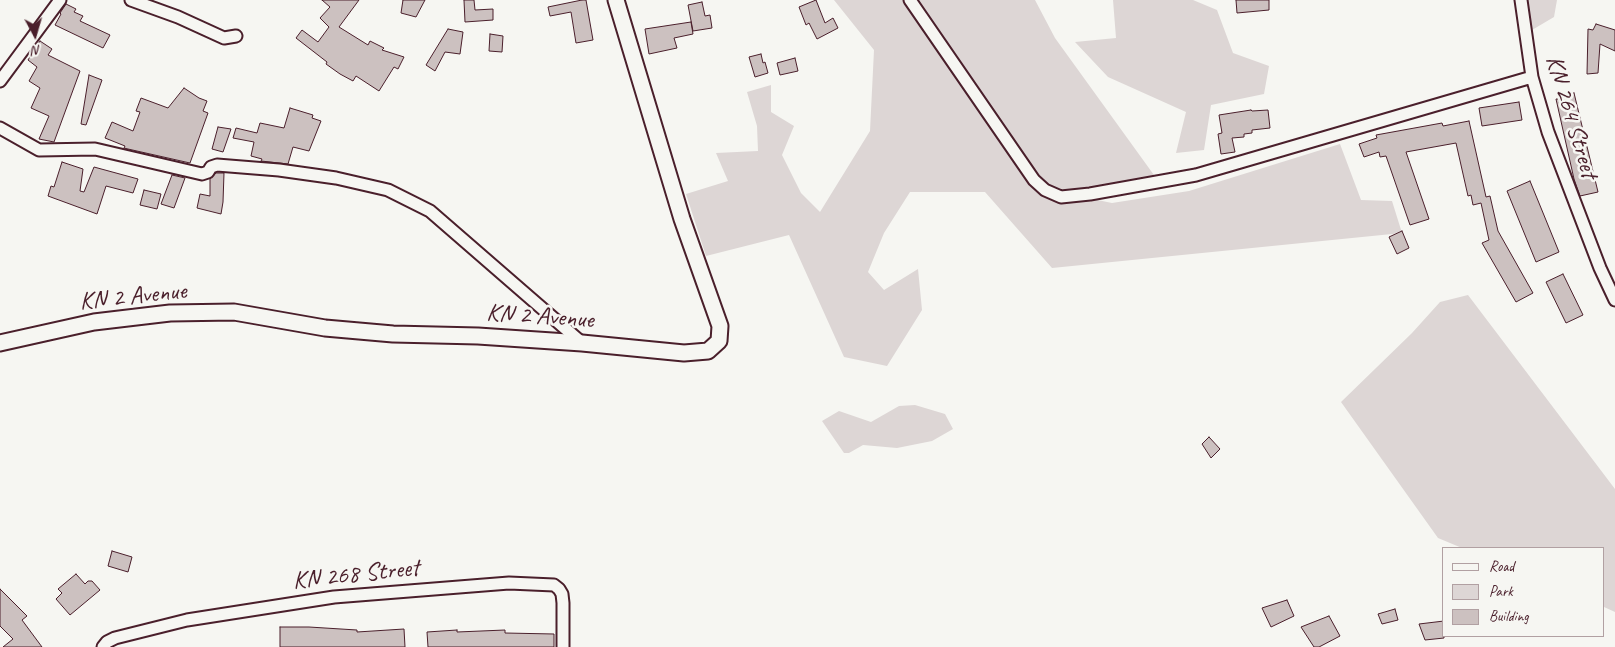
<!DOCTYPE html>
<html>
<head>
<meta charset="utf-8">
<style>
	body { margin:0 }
	#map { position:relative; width:1615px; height:647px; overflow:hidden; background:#f6f6f2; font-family:Caveat,sans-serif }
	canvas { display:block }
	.legend { position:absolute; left:1442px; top:547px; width:162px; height:90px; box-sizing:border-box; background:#f6f6f2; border:1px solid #b1a0a2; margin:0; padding:6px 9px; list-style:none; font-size:15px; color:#4a1f2b }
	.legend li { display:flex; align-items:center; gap:10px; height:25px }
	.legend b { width:25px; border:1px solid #b1a0a2 }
	.north { position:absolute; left:10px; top:10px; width:50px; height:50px; -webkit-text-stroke:4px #f6f6f2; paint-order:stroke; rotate:174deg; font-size:14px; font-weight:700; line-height:20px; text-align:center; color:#4a1f2b }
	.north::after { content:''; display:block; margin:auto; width:18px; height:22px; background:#4a1f2b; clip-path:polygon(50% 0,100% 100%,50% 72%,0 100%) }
</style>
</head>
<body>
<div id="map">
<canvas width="1615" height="647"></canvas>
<ul class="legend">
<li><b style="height:6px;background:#f6f6f2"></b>Road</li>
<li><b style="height:14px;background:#ddd6d5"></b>Park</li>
<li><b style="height:14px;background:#ccc1c0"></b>Building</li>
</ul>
<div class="north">N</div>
</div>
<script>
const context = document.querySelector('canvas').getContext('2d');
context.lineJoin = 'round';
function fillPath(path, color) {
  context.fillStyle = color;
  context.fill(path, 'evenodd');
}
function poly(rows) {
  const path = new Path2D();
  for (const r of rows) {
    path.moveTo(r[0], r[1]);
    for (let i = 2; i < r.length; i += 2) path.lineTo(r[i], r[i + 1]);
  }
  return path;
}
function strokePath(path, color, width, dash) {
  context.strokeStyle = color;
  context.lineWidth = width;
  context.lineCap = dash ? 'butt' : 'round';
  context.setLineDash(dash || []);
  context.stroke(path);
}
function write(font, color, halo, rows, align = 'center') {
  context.font = font + ' Caveat,sans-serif';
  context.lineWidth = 5;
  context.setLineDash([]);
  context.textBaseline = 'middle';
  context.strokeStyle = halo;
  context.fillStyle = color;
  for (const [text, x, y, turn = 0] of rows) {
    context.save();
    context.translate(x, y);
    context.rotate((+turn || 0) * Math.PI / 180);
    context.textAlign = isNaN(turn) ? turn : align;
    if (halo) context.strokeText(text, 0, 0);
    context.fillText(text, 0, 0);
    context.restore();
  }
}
fillPath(poly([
	[834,0,1035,0,1055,38,1159,182,1105,192,1049,190,1112,203,1189,191,1340,144,1361,200,1392,201,1402,233,1052,268,985,192,910,192,884,233,868,272,884,290,918,269,922,310,887,366,844,357,789,235,706,256,686,194,728,181,716,153,758,151,757,126,747,92,771,85,771,112,794,126,782,155,801,193,820,212,870,131,874,50],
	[1113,0,1193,0,1217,10,1233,53,1269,66,1264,94,1211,105,1204,150,1176,153,1186,112,1108,77,1075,42,1116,38],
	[1527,0,1557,0,1554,17,1532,30],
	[1468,295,1615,489,1615,612,1604,607,1604,548,1462,548,1438,538,1341,402,1412,333,1440,302],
	[915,405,945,414,953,429,932,441,897,448,863,445,849,453,844,453,822,421,839,411,871,422,899,406]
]), '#ddd6d5');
const building = poly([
	[322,0,359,0,339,27,368,45,370,41,384,48,382,50,404,57,398,69,394,67,379,91,356,76,353,81,340,74,326,64,327,62,296,38,302,30,318,42,329,27,320,18,330,7,322,0],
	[403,0,425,0,416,17,401,13,403,0],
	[464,0,474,0,475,10,493,9,493,20,465,22,464,0],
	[582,0,586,0,593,40,576,43,571,12,550,16,548,7,582,0],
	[816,0,825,23,833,18,838,28,817,39,809,23,806,25,799,7,816,0],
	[1236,0,1269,0,1269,10,1237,13,1236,0],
	[702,2,705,16,710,15,712,28,693,31,688,5,702,2],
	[66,4,76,9,74,12,83,16,80,21,110,35,103,48,55,25,61,14,60,13,66,4],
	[691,22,693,34,674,38,677,48,649,54,645,29,691,22],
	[1596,24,1615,30,1615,51,1600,44,1598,73,1587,74,1588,29,1593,30,1596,24],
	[448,29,463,32,460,54,445,52,435,71,426,65,448,29],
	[490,34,503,36,502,52,489,51,490,34],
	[40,41,52,49,48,55,80,71,54,142,39,139,49,116,31,108,40,88,29,81,37,67,28,60,40,41],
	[761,54,763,63,765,62,768,73,755,77,749,57,761,54],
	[795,58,798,71,780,75,777,63,795,58],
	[89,75,102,80,86,125,81,124,89,75],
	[184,88,199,98,207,101,203,111,208,113,190,163,128,149,124,148,125,146,105,138,112,122,133,131,140,112,136,111,141,98,168,108,184,88],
	[1574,93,1598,192,1580,196,1574,179,1556,99,1564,99,1564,96,1574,93],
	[1519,102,1522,120,1482,126,1479,108,1519,102],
	[290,108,313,115,312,118,321,121,309,151,293,147,288,164,261,161,262,159,251,156,254,142,233,138,236,128,257,133,260,123,284,128,290,108],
	[1251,110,1252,111,1268,110,1270,128,1252,130,1252,133,1244,134,1244,137,1232,138,1235,152,1221,154,1218,134,1222,133,1219,115,1251,110],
	[1469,121,1486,197,1490,196,1498,231,1533,293,1516,302,1482,243,1489,240,1481,203,1473,205,1471,195,1468,196,1456,143,1406,152,1429,219,1410,225,1386,156,1380,157,1379,152,1364,157,1359,144,1377,138,1376,135,1442,123,1443,126,1469,121],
	[218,127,231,129,223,152,212,149,218,127],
	[62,162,83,169,80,191,84,192,94,167,138,179,133,193,106,186,97,214,48,196,51,186,54,187,62,162],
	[216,173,224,173,223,202,221,214,197,208,200,194,210,196,210,179,216,173],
	[172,175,185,178,174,208,161,204,172,175],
	[1530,181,1559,252,1536,262,1507,191,1530,181],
	[144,190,161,194,157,209,140,205,144,190],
	[1402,231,1409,248,1397,254,1389,237,1402,231],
	[1563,274,1583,315,1566,323,1546,282,1563,274],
	[1209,437,1220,449,1211,458,1202,444,1209,437],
	[112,551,132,557,128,572,108,566,112,551],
	[76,574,85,584,88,581,92,581,100,590,70,615,56,599,62,593,58,589,76,574],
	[0,589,27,616,22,620,42,647,3,647,13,639,0,626,0,589],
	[1287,600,1294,616,1271,627,1262,608,1287,600],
	[1395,609,1398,620,1382,624,1378,614,1395,609],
	[1329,616,1340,636,1319,647,1314,647,1301,627,1329,616],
	[1444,621,1444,638,1425,640,1419,624,1444,621],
	[280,627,309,627,357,630,357,632,404,629,405,647,280,647,280,627],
	[457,630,457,632,505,630,505,633,554,634,554,647,428,647,427,632,457,630]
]);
fillPath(building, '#ccc1c0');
strokePath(building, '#4a1f2b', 1);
const minor = poly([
	[131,0,178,17,224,38,236,36],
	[910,0,1034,180,1045,190,1061,197,1090,194,1196,175,1532,77],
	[1521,0,1532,77,1548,132,1600,268,1615,300],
	[0,81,60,0],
	[0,128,39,150,95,149,202,174,208,172,211,167,217,165,279,170,336,178,388,190,430,211,582,343],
	[103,647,107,642,115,638,187,620,334,597,509,583,554,585,559,589,562,594,563,603,563,647]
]);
const secondary = poly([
	[0,343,94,322,170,313,234,312,325,328,393,334,478,336,582,343,684,353,708,351,719,341,720,326,682,219,616,0]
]);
strokePath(minor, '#4a1f2b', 15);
strokePath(secondary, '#4a1f2b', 19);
strokePath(minor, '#f6f6f2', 11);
strokePath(secondary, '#f6f6f2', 15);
write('25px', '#4a1f2b', '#f6f6f2', [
	["KN 264 Street",1571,117,73],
	["KN 2 Avenue",133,297,-6],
	["KN 2 Avenue",540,317,4],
	["KN 268 Street",356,575,-6]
]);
</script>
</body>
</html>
